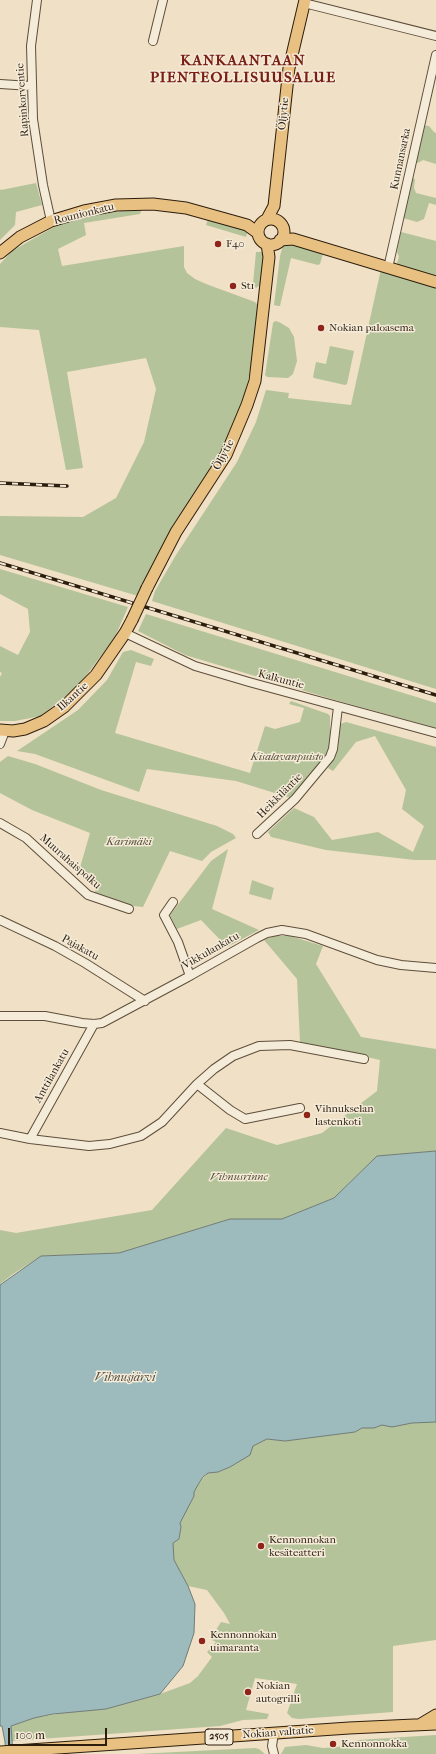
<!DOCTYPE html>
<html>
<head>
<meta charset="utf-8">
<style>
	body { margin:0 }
	#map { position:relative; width:436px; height:1754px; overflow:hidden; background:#f0e0c5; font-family:"IM FELL French Canon",serif }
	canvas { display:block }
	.scale { position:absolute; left:8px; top:1728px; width:99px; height:18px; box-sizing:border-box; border:2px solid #2c1d0d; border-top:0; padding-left:5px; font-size:12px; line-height:14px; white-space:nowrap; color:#2c1d0d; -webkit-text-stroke:3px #f5ebd9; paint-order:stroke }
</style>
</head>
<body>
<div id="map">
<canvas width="436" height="1754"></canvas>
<div class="scale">100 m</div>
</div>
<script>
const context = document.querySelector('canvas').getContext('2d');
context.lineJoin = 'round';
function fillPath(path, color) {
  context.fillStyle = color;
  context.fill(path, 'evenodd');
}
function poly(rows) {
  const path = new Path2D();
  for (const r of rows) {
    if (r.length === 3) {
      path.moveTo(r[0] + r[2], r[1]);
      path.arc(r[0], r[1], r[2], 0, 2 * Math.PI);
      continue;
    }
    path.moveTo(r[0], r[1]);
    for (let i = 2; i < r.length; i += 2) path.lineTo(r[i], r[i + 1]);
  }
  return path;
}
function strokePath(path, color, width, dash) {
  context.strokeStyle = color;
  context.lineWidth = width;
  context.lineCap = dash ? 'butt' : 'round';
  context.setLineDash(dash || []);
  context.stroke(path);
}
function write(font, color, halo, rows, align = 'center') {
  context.font = font + ' "IM FELL French Canon",serif';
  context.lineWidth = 3;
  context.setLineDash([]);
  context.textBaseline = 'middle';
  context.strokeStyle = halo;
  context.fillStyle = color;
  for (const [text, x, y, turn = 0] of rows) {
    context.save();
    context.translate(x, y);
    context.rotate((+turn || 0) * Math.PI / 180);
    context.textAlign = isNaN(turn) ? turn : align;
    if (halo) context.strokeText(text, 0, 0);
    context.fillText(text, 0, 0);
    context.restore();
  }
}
fillPath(poly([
	[423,125,429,126,434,132,436,133,436,164,423,160,418,163,415,162],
	[411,178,415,179,414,188,416,193,436,198,436,205,429,203,424,219,417,222,403,218],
	[36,183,42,205,16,212,15,225,0,240,0,189,1,190],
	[142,208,140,214,84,223,86,235,58,249,62,266,184,246,184,267,187,273,195,279,206,284,255,302,258,305,260,310,248,381,241,407,213,469,138,596,0,555,0,516,83,517,116,498,144,442,156,389,146,358,67,372,83,468,66,470,39,330,0,327,0,264,12,251,54,227,82,217],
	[208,219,248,230,246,237,206,225],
	[401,232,436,241,436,278,399,266,397,263,399,257,397,252],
	[291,243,323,254,320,264,318,265,291,258,280,306,278,306,274,305,280,256,282,249,285,244],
	[256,252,264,252,260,285,256,288,253,284],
	[381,269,436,286,436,689,152,601,155,591,176,555,237,462,256,422,266,390,289,393,288,398,351,405],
	[275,321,279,322,289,328,294,337,297,361,293,374,288,378,267,377,265,375,273,323],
	[330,346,354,351,347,384,345,385,314,378,313,377,316,362,326,364],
	[0,569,128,607,115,637,79,685,41,716,15,721,0,721,0,677,2,673,0,672,0,646,18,655,30,632,28,609,0,594],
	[146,614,436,703,436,728,335,700,185,655,138,631],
	[131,650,154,659,151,666,136,662,115,733,250,773,265,726,275,729,300,722,304,708,289,704,291,701,328,714,330,716,330,747,324,761,291,798,236,781,147,769,139,792,35,754,17,751,78,710,107,680,123,652],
	[346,722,436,747,436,860,415,860,326,850,271,837,268,832,294,808,314,817,332,840,378,832,413,852,424,826,402,809,406,790,375,736,356,742,333,771,328,768,338,748,340,724],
	[8,756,35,764,101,790,217,826,233,834,236,838,211,852,202,861,170,851,143,907,125,905,94,894,97,887,79,871,90,833,32,810,0,793,0,762],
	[228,849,212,909,259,930,227,947,201,920,177,929,170,915,211,861],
	[252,880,274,888,271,900,249,894],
	[275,936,290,936,323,946,316,964,361,1037,436,1049,436,1151,377,1156,334,1198,282,1219,230,1219,119,1253,41,1256,13,1274,0,1284,0,1230,16,1233,152,1210,226,1128,277,1145,322,1133,377,1091,380,1060,300,1042,297,979,264,940],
	[436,1422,436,1640,393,1646,393,1712,299,1719,292,1718,287,1713,297,1684,255,1678,246,1710,269,1714,267,1719,243,1720,220,1726,12,1741,11,1726,34,1718,69,1712,106,1709,160,1694,190,1683,198,1676,212,1657,207,1652,216,1642,210,1639,221,1622,230,1624,224,1613,207,1590,188,1586,174,1560,173,1551,173,1543,179,1539,181,1527,180,1525,180,1520,194,1496,194,1492,199,1483,208,1473,218,1472,230,1467,247,1456,253,1446,267,1439,285,1441,355,1432,362,1428,374,1428,382,1425,392,1427,412,1423],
	[436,1735,436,1754,281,1754,285,1747,306,1745,323,1748,338,1747,358,1740],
	[255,1748,259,1749,265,1754,137,1754]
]), '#b4c399');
const water = poly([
	[436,1151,436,1422,412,1423,392,1427,382,1425,374,1428,362,1428,355,1432,285,1441,267,1439,253,1446,250,1455,230,1467,218,1472,208,1473,203,1477,199,1483,194,1492,194,1496,180,1523,181,1527,179,1539,173,1543,174,1560,188,1586,195,1604,194,1633,183,1666,160,1694,106,1709,53,1714,34,1718,11,1726,13,1754,6,1754,5,1742,2,1726,0,1726,0,1285,41,1256,119,1253,230,1219,282,1219,334,1198,377,1156,436,1151]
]);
fillPath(water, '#9dbbbd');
strokePath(water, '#707c77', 1);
const minor = poly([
	[37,0,31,46,33,119,43,185,51,221],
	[304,3,436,36],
	[153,41,163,0],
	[0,84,31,86],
	[388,268,436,55],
	[125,633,195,666,249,682,436,733],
	[0,744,5,731],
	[0,823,26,838,88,895,129,909],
	[257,834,295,799,330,757,333,749,338,707],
	[173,902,164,915,178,942,190,976],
	[0,920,55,946,85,963,145,1001],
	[0,1016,45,1016,82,1023,94,1024,102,1023,188,977,257,938,267,933,282,930,306,934,377,960,401,965,436,968],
	[197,1084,230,1110,245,1119,300,1108],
	[0,1133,30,1139,89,1146,110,1144,141,1136,162,1122,197,1084,214,1069,233,1056,259,1046,290,1045,364,1059],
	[30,1139,94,1024],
	[274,1733,272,1746,274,1754]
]);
const major = poly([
	[267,219,274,206,289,68,305,0],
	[271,232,13],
	[280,240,293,239,436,282],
	[0,253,20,237,51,221,84,211,116,205,153,204,186,208,247,225,258,233],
	[147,588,176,532,226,455,247,405,255,381,269,257,267,244],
	[0,730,13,731,25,729,44,721,64,707,96,675,125,633,132,620],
	[421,1724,436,1715],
	[0,1752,349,1728,436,1724]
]);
strokePath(minor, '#5d4e3b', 10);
strokePath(major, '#2c1d0d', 13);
strokePath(minor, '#f5ebd9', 8);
strokePath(major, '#e8c082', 11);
const rail = poly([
	[0,483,67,486],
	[0,563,436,695]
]);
strokePath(rail, '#2c1d0d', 3.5);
strokePath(rail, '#f5ebd9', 2, [6]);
const majorBridge = poly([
	[132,620,147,588]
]);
strokePath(majorBridge, '#2c1d0d', 13, []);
strokePath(majorBridge, '#e8c082', 11);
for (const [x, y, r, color] of [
	[218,244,4,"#8f2418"],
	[233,286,4,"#8f2418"],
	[321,328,4,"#8f2418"],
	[307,1115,4,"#8f2418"],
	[261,1546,4,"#8f2418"],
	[202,1641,4,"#8f2418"],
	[248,1692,4,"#8f2418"],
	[333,1744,4,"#8f2418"]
]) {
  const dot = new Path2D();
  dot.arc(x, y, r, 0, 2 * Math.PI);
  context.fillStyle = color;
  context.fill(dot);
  strokePath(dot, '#f5ebd9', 1.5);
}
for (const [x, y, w] of [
	[219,1737,28]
]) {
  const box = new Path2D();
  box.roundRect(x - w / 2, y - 8, w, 16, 3);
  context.fillStyle = '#f5ebd9';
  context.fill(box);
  strokePath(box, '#2c1d0d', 1);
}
write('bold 10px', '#2c1d0d', null, [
	["2505",219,1737]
]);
write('11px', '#2c1d0d', '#f5ebd9', [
	["Rapinkorventie",23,100,-94],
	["Öljytie",284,114,-84],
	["Kunnansarka",401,159,-78],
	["Rounionkatu",84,214,-14],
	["Öljytie",224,455,-62],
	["Kalkuntie",281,680,15],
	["Ilkantie",73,697,-42],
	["Heikkiläntie",280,796,-45],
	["Muurahaispolku",70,862,41],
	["Pajakatu",80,948,29],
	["Vikkulankatu",211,951,-30],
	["Anttilankatu",52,1076,-61],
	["Nokian valtatie",278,1733,-4]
]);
write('11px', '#2c1d0d', '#f5ebd9', [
	["F40",226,244],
	["St1",241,286],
	["Nokian paloasema",329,328],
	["Vihnukselan",315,1109],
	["lastenkoti",315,1122],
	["Kennonnokan",269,1540],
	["kesäteatteri",269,1553],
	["Kennonnokan",210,1635],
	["uimaranta",210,1648],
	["Nokian",256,1686],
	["autogrilli",256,1699],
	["Kennonnokka",341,1744]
], 'left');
write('italic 11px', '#554f37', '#f5ebd9', [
	["Kisalavanpuisto",287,757],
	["Karimäki",129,842],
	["Vihnusrinne",239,1177]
]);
write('italic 12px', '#4e4c42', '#f5ebd9', [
	["Vihnusjärvi",125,1378]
]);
context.letterSpacing = '1px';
write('bold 15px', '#7a1f14', '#f5ebd9', [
	["KANKAANTAAN",243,61],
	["PIENTEOLLISUUSALUE",243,78]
]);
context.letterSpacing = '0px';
</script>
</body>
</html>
